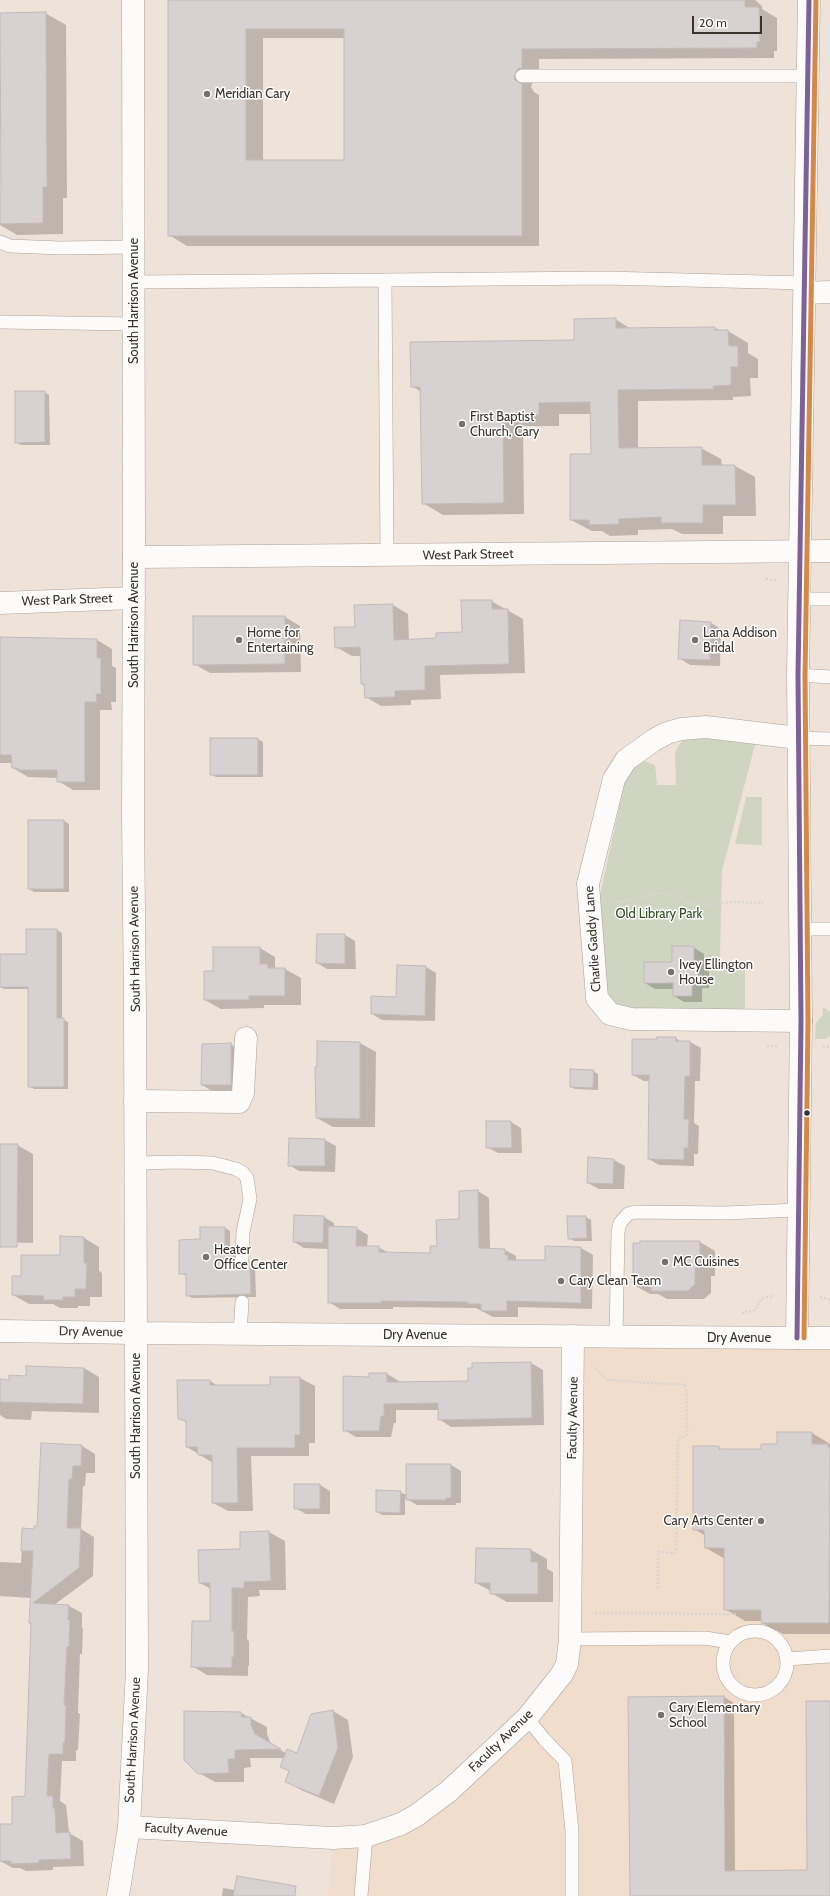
<!DOCTYPE html>
<html>
<head>
<meta charset="utf-8">
<style>
  body { margin:0 }
  #map { position:relative; width:830px; height:1896px; overflow:hidden; background:#efe3d9; font-family:Cabin,sans-serif }
  canvas { display:block }
  .scale { position:absolute; left:692px; top:16px; width:70px; height:18px; box-sizing:border-box; border:2px solid #3a322c; border-top:0; padding-left:5px; font-size:12px; line-height:14px; white-space:nowrap; color:#3a322c; -webkit-text-stroke:3px #fff; paint-order:stroke }
</style>
</head>
<body>
<div id="map">
<canvas width="830" height="1896"></canvas>
<div class="scale">20 m</div>
</div>
<script>
const g = document.querySelector('canvas').getContext('2d');
g.lineJoin = 'round';
function fillPath(path, color) { g.fillStyle = color; g.fill(path, 'evenodd'); }
const poly = rows => new Path2D(rows.map(r => 'M' + r).join(''));
function strokePath(path, color, width, dash) { g.strokeStyle = color; g.lineWidth = width; g.lineCap = dash ? 'butt' : 'round'; g.setLineDash(dash || []); g.stroke(path); }
function drawText(font, color, halo, rows, align = 'center') {
  g.font = font + ' Cabin,sans-serif'; g.lineWidth = 3; g.setLineDash([]); g.textBaseline = 'middle'; g.strokeStyle = halo; g.fillStyle = color; for (const [text, x, y, turn = 0] of rows) {
    g.save(); g.translate(x, y); g.rotate((+turn || 0) * Math.PI / 180); g.textAlign = isNaN(turn) ? turn : align; if (halo) g.strokeText(text, 0, 0); g.fillText(text, 0, 0); g.restore();
  }
}
fillPath(poly([
  [573,1336,830,1338,830,1896,328,1896,333,1838,401,1824,562,1674]
]), '#f1ddcc');
fillPath(poly([
  [693,735,756,741,722,871,720,957,723,969,745,970,745,1014,621,1012,604,993,597,909,626,775,629,769,644,761,655,765,657,785,676,785,675,753,678,746,682,741],
  [746,797,762,797,762,845,735,844],
  [823,1007,830,1012,830,1036,826,1039,815,1039,816,1023,823,1015]
]), '#d0d5c2');
fillPath(poly([
  [169,0,755,0,762,6,762,9,777,18,777,51,774,51,774,58,539,59,539,78,533,82,531,87,534,92,539,95,539,246,187,246,169,235],
  [263,38,345,38,345,161,263,161],
  [45,13,66,25,67,198,63,198,63,234,17,235,0,225,0,194,2,194],
  [615,319,631,329,715,328,721,331,728,331,748,343,748,353,758,359,758,378,750,378,751,396,733,397,733,400,638,401,638,448,701,448,721,459,722,466,735,466,755,477,756,516,723,516,723,534,682,534,672,529,638,530,638,535,610,536,602,531,592,531,571,520,592,455,591,414,559,414,559,426,523,426,524,514,443,515,423,503,421,392,412,386,575,341],
  [44,392,49,395,50,445,21,445,16,442],
  [491,601,523,619,525,673,440,675,441,699,411,700,411,705,381,706,366,697,365,686,362,684,362,656,352,656,336,647,356,628,393,605,408,614,409,640,437,639,463,633],
  [285,617,300,626,301,672,210,673,194,664],
  [711,623,721,629,720,666,690,665,679,658],
  [0,638,97,640,112,649,112,666,116,668,116,702,111,702,112,710,100,710,100,790,73,790,58,781,58,778,28,777,13,768,13,763,0,763],
  [211,739,258,739,263,742,263,777,216,777,211,774],
  [29,821,64,821,69,824,69,892,34,892,29,889],
  [27,930,57,930,62,933,62,1019,68,1022,68,1089,34,1089,29,1086,29,989,4,989,0,987,0,955,27,955],
  [345,935,355,941,356,969,327,969,317,963],
  [693,947,704,954,704,966,709,969,709,988,702,988,702,1002,684,1002,674,996,674,989,655,989,645,983],
  [260,948,275,957,275,969,285,969,301,978,301,1005,264,1005,264,1008,221,1009,205,1000,214,972],
  [398,966,426,967,436,973,435,1021,382,1020,372,1014,397,998],
  [676,1038,681,1042,690,1042,701,1048,700,1081,695,1081,694,1123,699,1126,698,1154,694,1154,694,1166,659,1165,649,1159,650,1081,644,1081,633,1075],
  [318,1042,360,1043,376,1052,375,1127,333,1127,317,1118,318,1094,315,1093],
  [230,1044,241,1050,241,1090,212,1091,202,1085],
  [593,1071,598,1074,598,1090,575,1089,571,1087],
  [511,1122,521,1128,522,1153,498,1153,487,1147],
  [290,1139,325,1140,336,1146,335,1172,299,1171,289,1165],
  [0,1145,17,1145,33,1154,33,1243,0,1242],
  [589,1158,614,1160,625,1166,624,1189,599,1189,588,1183],
  [478,1191,489,1198,490,1250,505,1250,516,1256,516,1261,546,1261,546,1247,581,1248,593,1255,592,1309,518,1307,518,1317,493,1317,476,1308,393,1307,393,1309,340,1309,329,1302,329,1249,304,1248,294,1242,324,1217,334,1223,334,1227,356,1228,368,1235,367,1247,378,1247,389,1253,431,1254,460,1220],
  [568,1217,586,1217,591,1220,592,1241,574,1241,569,1238],
  [225,1228,230,1231,230,1252,237,1255,237,1265,241,1268,246,1268,250,1264,255,1266,256,1297,192,1298,187,1295,187,1276,180,1273,201,1240],
  [84,1238,99,1247,99,1271,102,1273,102,1297,90,1297,90,1306,78,1306,78,1308,60,1308,53,1304,29,1304,13,1295,22,1277,61,1256],
  [700,1242,715,1251,715,1276,711,1276,711,1293,704,1299,667,1299,658,1294,650,1294,634,1285,641,1244],
  [531,1363,543,1370,544,1425,451,1427,439,1419,439,1410,396,1410,396,1423,394,1423,391,1437,356,1437,344,1430,370,1378,387,1374,399,1381,399,1383,469,1382],
  [84,1368,99,1377,99,1413,32,1411,31,1420,6,1419,0,1415,0,1380,10,1381],
  [271,1378,300,1378,315,1386,315,1443,309,1443,309,1456,251,1456,253,1511,228,1511,213,1503,213,1463,187,1447,187,1423,179,1418,210,1381,218,1386,271,1386],
  [778,1433,812,1433,830,1444,830,1634,783,1634,762,1623,762,1621,745,1621,725,1609,725,1559,706,1548,706,1536,694,1529,718,1447,723,1450,762,1450,778,1445],
  [82,1446,95,1454,95,1473,86,1473,85,1486,83,1486,81,1529,94,1537,93,1576,54,1605,69,1606,82,1613,82,1628,83,1629,82,1654,80,1654,78,1713,80,1714,78,1750,76,1750,76,1761,62,1761,60,1801,66,1805,69,1833,83,1841,84,1866,53,1867,53,1870,26,1871,20,1868,13,1868,0,1861,0,1825,13,1825,26,1797,32,1624,30,1623,31,1598,0,1596,0,1562,21,1563,23,1529,35,1530,38,1527],
  [451,1465,461,1471,461,1503,456,1503,456,1505,417,1505,405,1498,405,1515,382,1515,377,1512,400,1492,407,1495],
  [320,1485,330,1491,330,1514,306,1514,295,1508],
  [269,1532,285,1541,286,1590,259,1590,260,1596,248,1597,247,1639,249,1641,249,1666,248,1666,248,1676,207,1675,192,1666,211,1622,211,1589,200,1583,241,1550],
  [477,1549,531,1550,547,1559,547,1569,553,1572,553,1602,507,1602,491,1593,491,1591,476,1583],
  [724,1697,734,1703,735,1872,808,1871,830,1702,830,1896,631,1896],
  [333,1711,348,1720,353,1757,334,1804,301,1790,286,1781,290,1772,285,1758,250,1758,251,1767,244,1768,244,1782,215,1782,199,1773,241,1713,267,1727,267,1734,271,1744,287,1754,297,1754],
  [223,1888,235,1890,277,1896,222,1896]
]), '#0003');
const building = poly([
  [168,0,745,0,745,7,759,7,760,42,757,42,757,48,522,49,522,68,518,69,514,76,515,80,522,84,522,236,168,236,168,0],
  [246,29,344,29,344,160,246,160,246,29],
  [46,12,47,187,43,187,43,223,0,224,0,193,1,193,0,13,46,12],
  [616,318,616,328,715,327,715,330,728,330,729,346,738,346,738,367,731,367,731,385,713,386,714,389,618,390,619,448,702,447,702,465,735,465,736,505,703,505,703,523,661,523,661,517,619,519,619,524,589,525,589,520,570,520,570,454,591,454,590,402,539,403,539,415,503,415,504,503,422,504,420,387,411,387,410,342,574,340,574,319,616,318],
  [15,391,45,391,45,442,15,443,15,391],
  [461,600,492,600,492,609,508,609,509,664,425,666,425,690,395,691,395,697,365,698,364,684,361,684,360,647,335,648,334,627,355,627,354,605,393,604,394,640,436,638,436,633,462,632,461,600],
  [193,616,285,616,285,664,193,665,193,616],
  [680,620,711,622,710,660,678,659,680,620],
  [0,637,97,639,97,658,101,658,101,694,96,694,97,702,85,702,85,782,57,782,57,770,18,770,18,768,12,768,11,755,0,755,0,637],
  [210,738,258,738,258,775,210,775,210,738],
  [28,820,64,820,64,889,28,889,28,820],
  [26,929,57,929,57,1018,64,1018,64,1087,28,1087,28,987,0,987,0,954,26,954,26,929],
  [317,934,345,934,345,964,316,963,317,934],
  [672,946,694,946,694,962,698,962,698,982,692,982,692,996,673,996,673,983,644,983,644,962,672,962,672,946],
  [213,947,260,947,260,964,268,964,268,968,285,968,285,996,249,996,249,1000,204,1000,204,971,213,971,213,947],
  [397,965,426,966,425,1016,371,1014,371,996,396,997,397,965],
  [657,1037,676,1037,676,1041,690,1041,690,1076,685,1076,684,1119,689,1119,688,1148,684,1148,684,1160,648,1159,649,1075,632,1075,632,1039,657,1039,657,1037],
  [317,1041,360,1042,360,1119,316,1118,315,1067,317,1067,317,1041],
  [231,1043,231,1085,201,1085,202,1044,231,1043],
  [570,1069,594,1070,593,1088,570,1087,570,1069],
  [486,1121,511,1121,512,1148,486,1148,486,1121],
  [289,1138,325,1139,325,1166,288,1166,289,1138],
  [0,1144,18,1144,17,1247,0,1247,0,1144],
  [588,1157,614,1159,613,1184,587,1183,588,1157],
  [478,1190,479,1248,505,1249,505,1255,508,1255,508,1260,545,1260,545,1246,581,1247,581,1303,507,1301,507,1311,481,1311,481,1304,468,1304,468,1302,381,1301,381,1303,328,1303,328,1226,357,1227,356,1246,379,1246,379,1252,430,1253,430,1246,437,1246,436,1220,459,1219,459,1191,478,1190],
  [294,1215,324,1216,323,1243,293,1242,294,1215],
  [567,1216,586,1216,587,1238,568,1239,567,1216],
  [200,1227,225,1227,225,1251,232,1251,232,1263,242,1268,250,1262,251,1294,186,1296,186,1274,179,1274,179,1240,200,1239,200,1227],
  [60,1236,84,1237,84,1263,87,1263,86,1289,75,1289,75,1297,63,1297,63,1300,43,1300,44,1296,12,1295,12,1276,21,1276,21,1255,60,1255,60,1236],
  [640,1241,700,1241,700,1268,695,1268,695,1284,688,1291,651,1291,651,1285,633,1285,633,1243,640,1243,640,1241],
  [531,1362,532,1418,438,1420,438,1403,384,1404,384,1416,381,1416,379,1431,343,1431,343,1376,369,1377,369,1373,387,1373,387,1382,468,1381,468,1368,472,1368,472,1363,531,1362],
  [26,1366,84,1368,83,1404,0,1402,0,1379,9,1380,9,1375,26,1376,26,1366],
  [270,1377,300,1377,300,1435,295,1435,295,1448,237,1448,238,1503,212,1503,212,1455,198,1455,197,1447,186,1447,186,1421,178,1419,177,1380,210,1380,210,1385,270,1385,270,1377],
  [777,1432,812,1432,812,1444,828,1444,828,1447,830,1447,829,1623,761,1623,761,1610,724,1610,724,1548,705,1548,704,1530,693,1530,693,1446,719,1446,719,1449,761,1449,761,1444,777,1444,777,1432],
  [41,1443,82,1445,81,1466,73,1466,72,1479,69,1479,67,1528,81,1528,79,1568,33,1603,69,1605,68,1620,70,1620,69,1647,67,1647,64,1705,66,1705,65,1743,63,1743,63,1754,49,1754,47,1796,53,1796,53,1808,55,1808,56,1833,70,1832,71,1859,39,1860,39,1863,11,1864,11,1861,0,1861,0,1824,12,1824,12,1797,25,1796,31,1623,29,1623,33,1551,21,1551,22,1528,34,1529,34,1526,37,1526,41,1443],
  [406,1464,451,1464,451,1498,446,1498,446,1500,406,1500,406,1464],
  [294,1484,320,1484,320,1509,294,1509,294,1484],
  [376,1490,401,1491,400,1513,376,1512,376,1490],
  [269,1531,271,1581,244,1582,244,1588,232,1588,232,1631,234,1631,234,1657,232,1657,232,1668,191,1667,192,1621,210,1621,210,1583,199,1583,198,1550,240,1549,240,1532,269,1531],
  [476,1548,531,1549,531,1562,538,1562,538,1594,490,1594,490,1583,475,1583,476,1548],
  [724,1696,725,1871,807,1870,806,1701,830,1701,830,1896,630,1896,628,1697,724,1696],
  [333,1710,338,1748,319,1796,285,1782,289,1771,280,1767,287,1749,297,1753,311,1714,333,1710],
  [184,1711,241,1712,242,1717,251,1717,251,1725,255,1734,281,1749,235,1750,235,1759,228,1759,229,1773,198,1774,184,1760,184,1711],
  [237,1876,296,1886,295,1896,233,1896,237,1876]
]);
fillPath(building, '#d8d1d1');
strokePath(building, '#c2baba', 1);
const service = poly([
  [522,76,808,76],
  [0,242,10,246,61,248,134,247],
  [134,282,385,280],
  [0,322,134,324],
  [387,555,385,280,605,278,805,283],
  [800,599,830,599],
  [798,675,830,677],
  [798,738,830,739],
  [800,929,830,929],
  [136,1163,180,1162,213,1163,236,1169,243,1173,247,1178,250,1199,243,1232,242,1260],
  [240,1334,242,1302],
  [616,1337,618,1232,620,1223,628,1214,635,1212,724,1213,799,1210],
  '723 1663a32 32 0 1 1 64 0a32 32 0 1 1-64 0Z',
  [570,1639,705,1638,730,1642],
  [787,1659,830,1656],
  [527,1718,544,1739,565,1761,572,1831,572,1896],
  [361,1896,366,1836]
]);
const minor = poly([
  [805,293,830,292],
  [134,557,830,551],
  [0,603,134,598],
  [798,738,706,727,681,729,667,733,654,740,626,760,614,779,588,884,597,998,610,1014,631,1019,801,1021],
  [135,1101,239,1102,243,1093,246,1038],
  [0,1331,136,1333],
  [129,1827,333,1838,366,1836,401,1824,417,1815,449,1791,527,1718,562,1674,567,1664,570,1639,573,1336]
]);
const tertiary = poly([
  [136,1333,797,1338],
  [118,1896,129,1827,137,1669,135,1010,133,816,134,537,133,0]
]);
const secondary = poly([
  [809,0,798,675,801,1021,797,1338,830,1338]
]);
strokePath(service, '#aaa199', 14);
strokePath(minor, '#aaa199', 23);
strokePath(tertiary, '#aaa199', 23);
strokePath(secondary, '#aaa199', 23);
strokePath(poly([
  [766,579,778,581],
  [613,902,632,900,656,893,674,895,690,903,710,905,732,902,763,903],
  [767,1046,779,1046],
  [823,1047,830,1047],
  [820,1297,830,1300],
  [743,1314,743,1312,755,1310,761,1299,772,1296],
  [596,1368,607,1380,686,1385,687,1435,678,1439,676,1550,674,1553,658,1552,658,1588],
  [595,1613,736,1614]
]), '#d9d5d3', 2.5, [2, 2]);
strokePath(service, '#fdfbf9', 13);
strokePath(minor, '#fdfbf9', 22);
strokePath(tertiary, '#fdfbf9', 22);
strokePath(secondary, '#fdfbf9', 22);
strokePath(poly([
  [797,1338,801,1021,798,675,809,0]
]), '#7c6297', 5);
strokePath(poly([
  [804,1338,808,1021,805,675,816,0]
]), '#d58847', 5);
for (const [x, y, r, color] of [
  [207,94,4,"#797069"],
  [462,424,4,"#797069"],
  [239,640,4,"#797069"],
  [695,640,4,"#797069"],
  [671,972,4,"#797069"],
  [807,1113,3.5,"#3a322c"],
  [206,1257,4,"#797069"],
  [665,1262,4,"#797069"],
  [561,1281,4,"#797069"],
  [761,1521,4,"#797069"],
  [661,1715,4,"#797069"]
]) { const dot = new Path2D(); dot.arc(x, y, r, 0, 2 * Math.PI); g.fillStyle = color; g.fill(dot); strokePath(dot, '#fff', 1.5); }
drawText('13px', '#3a322c', '#fff', [
  ["Meridian Cary",215,94],
  ["First Baptist",470,417],
  ["Church, Cary",470,432],
  ["Home for",247,633],
  ["Entertaining",247,648],
  ["Lana Addison",703,633],
  ["Bridal",703,648],
  ["Ivey Ellington",679,965],
  ["House",679,980],
  ["Heater",214,1250],
  ["Office Center",214,1265],
  ["MC Cuisines",673,1262],
  ["Cary Clean Team",569,1281],
  ["Cary Arts Center",753,1521,"right"],
  ["Cary Elementary",669,1708],
  ["School",669,1723]
], 'left');
drawText('13px', '#3a322c', '#fff', [
  ["South Harrison Avenue",134,301,-90],
  ["West Park Street",468,555,-1],
  ["West Park Street",67,600,-2],
  ["South Harrison Avenue",134,625,-90],
  ["Charlie Gaddy Lane",593,939,-94],
  ["South Harrison Avenue",135,949,-91],
  ["Dry Avenue",91,1332,1],
  ["Dry Avenue",415,1335],
  ["Dry Avenue",739,1338],
  ["South Harrison Avenue",136,1416,-90],
  ["Faculty Avenue",573,1418,-89],
  ["South Harrison Avenue",133,1740,-87],
  ["Faculty Avenue",501,1741,-44],
  ["Faculty Avenue",186,1830,3]
]);
drawText('13px', '#304b22', '#fff', [
  ["Old Library Park",659,914]
]);
</script>
</body>
</html>
